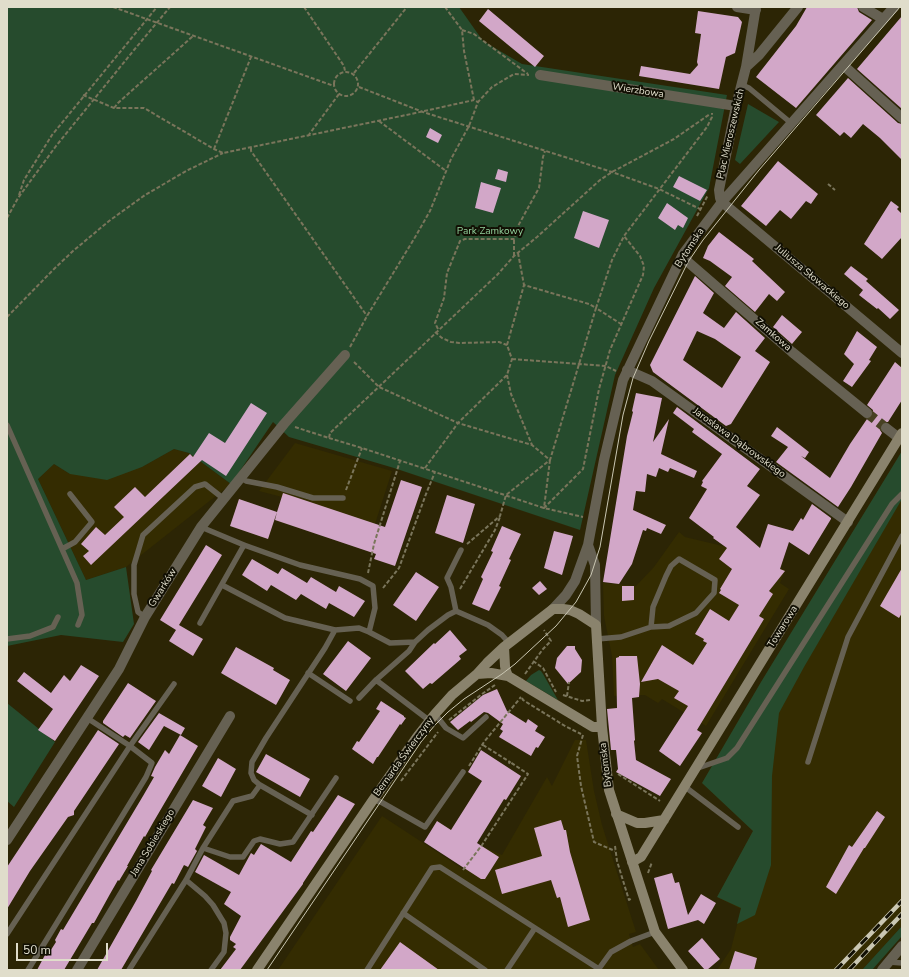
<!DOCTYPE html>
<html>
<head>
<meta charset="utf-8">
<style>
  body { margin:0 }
  #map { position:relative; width:909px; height:977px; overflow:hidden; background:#2c2505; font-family:"Nunito Sans",sans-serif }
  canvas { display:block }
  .frame { position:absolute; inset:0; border:8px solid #e0ddcb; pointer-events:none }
  .scale { position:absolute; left:16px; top:943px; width:92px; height:18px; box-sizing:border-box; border:2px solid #e0ddcb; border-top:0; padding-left:5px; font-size:12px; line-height:14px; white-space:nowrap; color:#e0ddcb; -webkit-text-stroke:3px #110f03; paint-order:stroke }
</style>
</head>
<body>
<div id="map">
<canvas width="909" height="977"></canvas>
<div class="frame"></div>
<div class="scale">50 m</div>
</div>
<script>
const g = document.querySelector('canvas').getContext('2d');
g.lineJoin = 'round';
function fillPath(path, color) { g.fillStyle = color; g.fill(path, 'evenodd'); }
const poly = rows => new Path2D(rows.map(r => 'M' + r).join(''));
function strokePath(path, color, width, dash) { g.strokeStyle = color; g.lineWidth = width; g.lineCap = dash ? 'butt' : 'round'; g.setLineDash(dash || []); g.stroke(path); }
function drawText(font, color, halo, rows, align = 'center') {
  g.font = font + ' "Nunito Sans",sans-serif'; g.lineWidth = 4; g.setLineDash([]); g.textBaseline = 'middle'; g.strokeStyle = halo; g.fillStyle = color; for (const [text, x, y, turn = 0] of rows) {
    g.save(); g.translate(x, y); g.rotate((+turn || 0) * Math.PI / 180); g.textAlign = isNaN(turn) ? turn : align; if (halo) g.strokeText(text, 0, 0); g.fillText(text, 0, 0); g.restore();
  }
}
fillPath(poly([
  [295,443,392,471,367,549,360,548,275,520,282,497,259,491],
  [174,449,189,453,231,484,126,567,86,580,38,479,54,464,70,474,142,467],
  [902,451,902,926,862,970,717,970,731,949,741,909,717,897,753,831,702,783,761,682],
  [679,532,685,537,727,547,756,560,785,570,780,583,789,589,706,726,662,699,658,703,645,695,614,696,612,656,604,616,603,583,636,586,654,567],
  [575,740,586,740,594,791,602,825,636,932,629,934,633,947,640,944,659,970,278,970,382,816,463,869,479,845,502,855,547,777,552,786]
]), '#342c01');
fillPath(poly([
  [7,7,459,7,483,41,522,64,727,95,709,188,654,288,615,375,580,530,394,468,289,437,273,422,231,484,189,453,174,449,142,467,107,480,70,474,54,464,38,479,86,580,126,567,134,624,123,642,61,635,7,646],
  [748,104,779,122,740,164,735,160],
  [902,451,902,499,804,667,779,713,772,776,771,865,755,915,737,924,741,908,717,897,753,831,702,783,761,682],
  [539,670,541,671,543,674,558,700,526,681,531,675],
  [7,703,55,742,14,807,7,801],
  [902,926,902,936,872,970,862,970]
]), '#264b2d');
fillPath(poly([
  [807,7,857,7,859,12,872,20,796,108,756,77,796,26],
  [488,9,544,56,535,67,479,21],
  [698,11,738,17,742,22,735,53,726,57,719,89,639,76,641,66,690,74,698,65,697,62,701,34,695,33],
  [902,16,902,109,857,69],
  [848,78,898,123,902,124,902,160,880,138,863,124,851,138,844,132,840,136,816,115],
  [430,128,442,135,438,143,426,137],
  [778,161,818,194,811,204,806,201,791,219,780,210,766,226,741,206],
  [498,169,508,172,506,182,495,179],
  [679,176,707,190,700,201,673,187],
  [481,182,501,188,493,213,475,208],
  [891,201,899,207,897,209,902,214,902,237,882,259,864,244],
  [667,203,688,218,683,228,678,225,675,230,658,218],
  [583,211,609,220,599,248,574,238],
  [719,232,754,259,752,261,785,292,777,301,769,294,755,312,725,286,732,277,710,261,703,258,708,246],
  [851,266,868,279,866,281,899,310,890,319,878,308,877,309,859,295,863,290,844,274],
  [695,276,714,293,703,313,724,328,736,312,765,338,755,351,770,362,731,424,726,426,653,372,650,365],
  [697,331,715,339,741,357,722,388,683,360],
  [782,315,802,332,792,344,773,327],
  [857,331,877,347,869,360,871,361,852,387,843,381,854,364,844,354],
  [895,362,902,368,902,400,888,422,884,422,881,424,880,430,882,433,851,487,838,507,776,462,788,447,771,436,777,427,809,452,805,458,801,456,830,478,850,444,867,419,872,417,873,410,867,405],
  [636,393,662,398,653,442,669,419,661,454,697,471,694,478,670,468,668,472,659,468,656,477,647,474,645,492,636,491,633,510,666,525,661,534,647,528,646,531,643,530,632,564,619,584,603,582,627,436,633,412,632,411],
  [251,403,267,413,226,476,202,460,91,565,83,556,89,551,81,544,96,527,105,535,124,517,114,507,135,487,145,497,190,454,193,457,209,433,225,443],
  [677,407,760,469,747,486,760,495,736,527,760,548,768,524,793,531,801,518,803,520,812,504,831,518,831,519,809,555,789,542,780,569,785,571,769,591,773,594,759,616,764,619,697,730,702,733,680,766,659,751,688,706,674,698,679,691,658,679,641,682,662,645,693,665,707,643,703,641,704,639,695,634,710,609,729,621,739,605,719,593,721,590,720,589,732,569,719,559,727,548,713,538,714,537,689,518,707,489,701,486,703,482,702,481,722,454,692,432,694,429,673,413],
  [401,480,422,487,395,566,374,559,376,554,275,520,277,512,268,539,230,526,239,499,277,512,283,493,385,527],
  [447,495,475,504,463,543,435,533],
  [502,526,521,534,509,559,511,560,499,586,501,587,489,611,472,604,483,579,481,577,493,552,491,551],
  [554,531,573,536,562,575,544,568],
  [206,545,222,555,179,625,203,639,193,656,169,641,176,630,160,620],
  [252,559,278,574,282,568,307,583,311,577,336,592,339,586,365,601,354,617,329,603,326,609,301,594,296,600,271,585,267,591,242,575],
  [902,568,902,613,899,618,880,606],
  [416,572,439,587,416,621,393,605],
  [540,581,547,589,539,595,532,588],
  [622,586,634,586,634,600,622,601],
  [450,630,467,650,459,656,461,659,432,684,430,683,423,689,405,671,434,643,435,644],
  [348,641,371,658,346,691,323,674],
  [567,646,575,646,575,649,582,660,581,672,568,684,555,668,557,658],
  [236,647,274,668,273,670,290,680,276,705,221,673],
  [619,656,637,656,640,684,639,697,632,698,635,740,634,741,636,760,671,779,660,796,616,772,618,769,616,750,611,750,607,709,617,708,616,658,619,657],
  [81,665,99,676,55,741,38,730,53,709,17,681,24,672,51,693,64,675,70,681],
  [128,683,156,701,130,738,125,735,123,737,103,723,103,721],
  [497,689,507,711,526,723,528,719,538,726,535,731,545,737,538,748,536,747,531,756,499,737,503,731,500,729,503,724,488,713,484,712,471,722,470,721,458,730,450,722,483,695],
  [381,701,404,716,404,717,406,718,401,725,400,724,378,757,377,757,373,764,352,749,357,741,359,742,380,711,376,709],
  [159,713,185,728,181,735,164,726,149,750,138,742],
  [98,730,119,744,74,811,74,815,68,817,30,871,7,909,7,867],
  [180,735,198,746,154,821,145,837,144,836,127,866,128,866,119,881,118,880,110,894,94,923,92,923,64,970,37,970,45,955,47,956,56,942,55,940,61,929,63,930,143,796,154,777,151,776,155,767,165,750,169,754],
  [481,750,521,776,506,800,504,799,477,843,499,857,485,879,481,879,424,842,437,821,451,830,482,781,468,772],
  [266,754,310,779,300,797,256,772],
  [218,758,236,769,221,797,202,786],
  [338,795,355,804,303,883,303,884,240,970,220,970,236,949,233,947,236,944,230,940,230,937,241,916,224,904,231,892,195,872,204,855,239,875,251,853,254,855,261,844,291,862,311,831,313,832],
  [193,800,213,808,203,825,206,827,195,849,197,851,188,867,184,865,174,884,172,883,121,970,97,970,136,901,152,871,151,870],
  [877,811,885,817,865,848,864,848,836,894,826,887,849,845,852,847],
  [561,820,564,830,566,830,570,852,590,920,568,927,560,897,557,898,551,880,502,894,495,870,542,856,534,828],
  [672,873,675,883,679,882,688,915,701,894,716,903,704,924,698,920,668,929,654,878],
  [702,938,720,959,707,970,705,970,688,951],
  [400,942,439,970,380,970],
  [735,951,757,958,754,970,729,970]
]), '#d2a7c8');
strokePath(poly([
  [867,413,886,428]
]), '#474123', 10, [10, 5]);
strokePath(poly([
  [113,7,334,86],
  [304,7,344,66,345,71],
  [445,7,462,30,464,51,474,100,478,102],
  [462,30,474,34,528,74],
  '334 84a12 12 0 1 1 24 0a12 12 0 1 1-24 0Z',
  [354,73,407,7],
  [359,87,423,112,612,172,659,189,700,209],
  [83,95,114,108,144,108,214,149,223,153,411,114,474,100],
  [114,108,118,103,193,36],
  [379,121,446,171],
  [308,136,339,94],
  [251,148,251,151,367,316],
  [214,149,251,57],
  [828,184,835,190],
  [19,195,24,180,52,135,157,7],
  [697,216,708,195],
  [7,218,18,198,56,146,134,50,170,7],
  [518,253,524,285],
  [514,256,514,239],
  [7,317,54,269,73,251,109,221,145,195,188,170,223,153],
  [438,329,435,323,444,298,447,273,460,241,465,239,514,239,518,226,539,188,543,157,545,151],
  [435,332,442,338,451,342,459,343,499,342,507,345],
  [350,347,367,316,414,239,430,211,451,159,469,126,478,102,492,87,514,74,529,75],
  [512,359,606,366,616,371],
  [354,362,379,387,458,423,532,445,550,460,596,308,621,324],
  [507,375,511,394,532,445],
  [295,427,329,438,330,433,497,275,514,256,537,237,600,180,612,172,674,139,710,114],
  [329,438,362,448,544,508,583,517],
  [550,460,544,508,583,469,599,389,610,350,643,275,644,266,640,256,624,236],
  [425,468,458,423,507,375,512,359,507,345,524,285,589,304,596,308,612,260,624,236,707,127,712,117,712,113],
  [346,490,362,448],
  [467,544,500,516,506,495,550,460],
  [368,573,374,544,400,461],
  [383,588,399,568,426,494,435,472],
  [460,589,495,530,500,517],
  [533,661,543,668,556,692],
  [525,674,543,649,551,641,544,630],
  [563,695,582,701,590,700],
  [567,696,569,682],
  [522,698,523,700,565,726,581,734],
  [449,720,482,694,495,685],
  [583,735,577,756,581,786,594,842,615,851],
  [483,745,510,762,508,764],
  [469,766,484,742,521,697],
  [618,774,660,801],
  [401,781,438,732],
  [615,846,617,861,629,900,632,898],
  [463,870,482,845,528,774,510,762],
  [648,873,652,862]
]), '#7a755b', 2, [4, 2]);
strokePath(poly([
  [742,85,749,88,791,123],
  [7,425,77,583,82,615,78,625],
  [241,478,246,481,277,487,313,498,343,498],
  [201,527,244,545,300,565,360,579,373,586,375,608,369,632,390,643,415,642,428,630,448,615,456,611,488,625,502,635,510,644],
  [62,549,75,542,92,522,70,494],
  [222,585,285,618,335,630,359,628,369,632],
  [456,611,451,587,447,578,461,550],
  [145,617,138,612,134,594,134,565,143,535,195,487,205,484,224,499],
  [200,623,244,545],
  [7,639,30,636,53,627,58,617],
  [597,639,621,637,651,627,669,626,696,613,714,593,715,580,679,559,671,566,666,576,653,607,651,627],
  [308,673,350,701],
  [376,680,430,721],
  [359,698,376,680,409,651,415,642],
  [435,714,446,728,463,738,486,717],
  [808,762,848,637,902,536],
  [695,769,727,758,737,748,892,504,902,494],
  [260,785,254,780,251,773,252,762,266,738,325,648,335,630],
  [684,786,738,827],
  [373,800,381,802,425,827,463,772],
  [203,848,230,857,243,857,254,841,260,839,280,844,293,842,336,778],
  [186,880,205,896,213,905,224,923,226,933,224,952,211,970],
  [403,913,485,970],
  [7,934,130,746,87,718],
  [889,962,902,963],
  [28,970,146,777,152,763,130,746,174,684],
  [129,970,186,880,203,848,233,801,252,796,260,785,312,815],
  [367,970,432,868,440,867,599,969],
  [507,970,535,928],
  [598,970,611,952,631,941,655,932]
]), '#666153', 5.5);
strokePath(poly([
  [737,7,756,10],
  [756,7,746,67,736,106,719,190,720,198,722,202,902,353],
  [863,7,883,19],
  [843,65,902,118],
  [746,67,759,55,798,7],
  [540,75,736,106],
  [683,254,688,262,792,352,867,413],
  [627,370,652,381,848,522],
  [886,428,899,438],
  [588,545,595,565,596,625],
  [553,609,566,595,575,581,588,545,604,460,623,380,683,254,722,202,894,7],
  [7,840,119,669,145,617,201,527,284,424,345,355],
  [77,970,230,716],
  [882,970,902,946]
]), '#666153', 10);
strokePath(poly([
  [504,647,505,666,506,671,508,676],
  [477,674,491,673,508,676,593,727,602,727],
  [616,814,637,823,645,823,664,820],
  [632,862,641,857,902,433],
  [257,970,373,800,417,737,435,714,452,695,477,674,487,663,504,647,553,609,563,609,570,610,579,614,596,625,602,727,609,790,655,932,683,970]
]), '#8a836d', 10);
strokePath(poly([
  [267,970,421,742,435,725,448,712,464,699,502,674,515,664,556,626,576,602,591,575,600,547,623,415,633,378,649,341,688,262,703,240,759,170,900,7]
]), '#cac7b3', 1);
const rail = poly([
  [836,970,902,901],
  [849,970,902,914]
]);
strokePath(rail, '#cac7b3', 4.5);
strokePath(rail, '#110f03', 3, [9]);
drawText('10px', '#e0ddcb', '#110f03', [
  ["Wierzbowa",638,91,9],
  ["Plac Mieroszewskich",731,134,-77],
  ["Bytomska",690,248,-57],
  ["Juliusza Słowackiego",812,277,40],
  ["Zamkowa",773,335,41],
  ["Jarosława Dąbrowskiego",739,443,36],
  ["Gwarków",163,588,-58],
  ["Towarowa",783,627,-58],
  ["Bernarda Świerczyny",404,757,-54],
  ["Bytomska",606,765,-97],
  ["Jana Sobieskiego",153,843,-59]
]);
drawText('10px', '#92d09c', '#110f03', [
  ["Park Zamkowy",490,232]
]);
</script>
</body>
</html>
